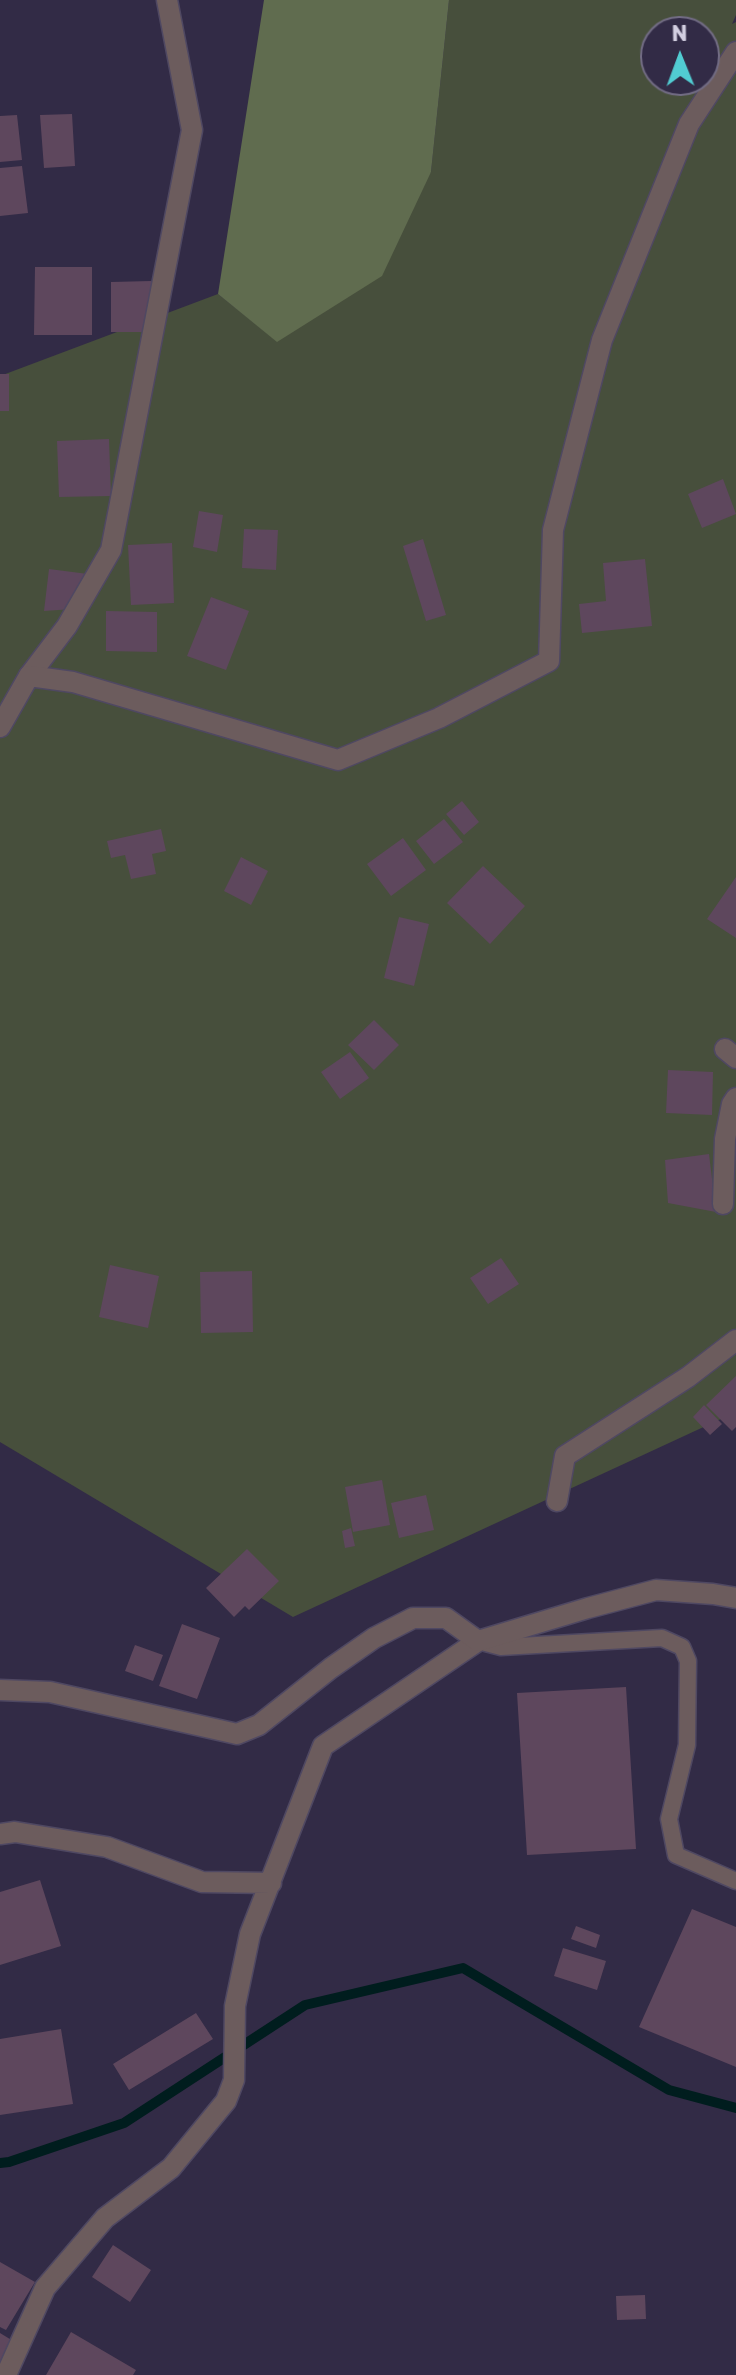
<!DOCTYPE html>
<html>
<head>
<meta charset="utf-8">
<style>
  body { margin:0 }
  #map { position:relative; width:736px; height:2375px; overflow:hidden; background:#322b46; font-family:Rubik,sans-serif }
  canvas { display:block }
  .north { position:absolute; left:640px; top:16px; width:80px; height:80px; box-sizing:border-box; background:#322b46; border:2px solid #726c84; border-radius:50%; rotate:359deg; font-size:22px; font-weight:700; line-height:32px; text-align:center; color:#d2cee0 }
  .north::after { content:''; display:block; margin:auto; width:28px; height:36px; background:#51ccd2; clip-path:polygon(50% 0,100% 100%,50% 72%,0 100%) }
</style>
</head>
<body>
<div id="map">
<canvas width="736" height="2375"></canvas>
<div class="north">N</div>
</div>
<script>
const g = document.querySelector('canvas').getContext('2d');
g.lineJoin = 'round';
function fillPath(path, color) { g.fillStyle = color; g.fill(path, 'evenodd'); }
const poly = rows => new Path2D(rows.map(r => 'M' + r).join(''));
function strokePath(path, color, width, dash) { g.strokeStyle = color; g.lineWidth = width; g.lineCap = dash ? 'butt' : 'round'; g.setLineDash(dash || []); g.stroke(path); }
fillPath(poly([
  [449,0,736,0,736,15,732,24,736,22,736,1412,293,1617,0,1442,0,376,218,294,277,341,431,172],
  [656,32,704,32,704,80,656,80]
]), '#474f3c');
fillPath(poly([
  [264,0,449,0,431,172,382,276,277,342,218,294]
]), '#606c4f');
strokePath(poly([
  [0,2163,9,2162,124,2123,305,2005,463,1968,669,2090,736,2108]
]), '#001d1e', 10);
fillPath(poly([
  [72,114,75,166,44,168,40,115],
  [17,115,22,160,0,162,0,116],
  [22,166,28,213,0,216,0,168],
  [35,267,92,267,92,335,34,335],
  [151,281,152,332,111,332,111,282],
  [0,374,9,374,9,411,0,411],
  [109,439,111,496,59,497,57,441],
  [723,479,736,514,702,528,688,494],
  [199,511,223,515,217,552,193,547],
  [244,529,278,530,276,570,242,568],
  [423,539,446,615,426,621,403,546],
  [172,543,174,603,131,605,128,545],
  [645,559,652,626,582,633,579,604,606,601,603,563],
  [49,569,88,574,73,609,44,611],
  [211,597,249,611,226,670,187,656],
  [106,611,157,612,157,652,106,651],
  [462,801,479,822,464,835,446,814],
  [444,819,463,842,434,864,416,841],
  [161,829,166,851,152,854,156,874,131,879,125,855,111,858,107,841],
  [403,838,426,870,391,896,367,864],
  [241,857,268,871,251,905,224,891],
  [483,866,525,906,490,944,447,903],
  [736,877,736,938,707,919],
  [399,917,429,924,414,986,384,978],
  [374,1020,399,1045,374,1070,348,1045],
  [350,1052,369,1078,340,1099,321,1072],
  [668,1070,713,1072,712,1115,666,1113],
  [709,1154,716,1212,668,1203,665,1160],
  [501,1258,519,1284,488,1304,470,1278],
  [110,1265,159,1276,148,1328,99,1317],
  [252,1271,253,1332,201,1333,200,1272],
  [736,1376,736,1427,732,1431,706,1405],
  [704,1405,722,1424,710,1435,693,1417],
  [382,1480,390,1525,353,1532,345,1487],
  [426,1495,434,1530,399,1538,391,1503],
  [351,1528,355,1546,345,1548,342,1531],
  [247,1549,279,1581,249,1610,245,1606,234,1617,206,1588],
  [182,1624,220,1638,197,1699,159,1686],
  [135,1645,163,1655,153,1681,125,1671],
  [626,1687,636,1849,527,1855,517,1693],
  [40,1880,61,1946,0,1965,0,1892],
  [692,1909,736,1927,736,2067,639,2027],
  [576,1926,600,1935,596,1948,571,1939],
  [563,1948,606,1961,597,1990,554,1976],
  [196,2013,213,2039,129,2090,113,2064],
  [61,2029,73,2104,0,2115,0,2039],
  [113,2245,151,2270,130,2302,92,2277],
  [0,2262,35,2282,6,2330,0,2327],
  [645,2295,646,2319,617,2320,616,2296],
  [71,2332,136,2370,133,2375,46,2375],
  [0,2333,18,2344,0,2372]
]), '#5e475d');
const service = poly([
  [478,1641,501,1647,662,1638,682,1647,688,1661,687,1745,669,1819,676,1855,736,1881]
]);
const minor = poly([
  [29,676,67,626,111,550,192,130,167,0],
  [725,1049,736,1058],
  [723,1204,725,1139,732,1104,736,1098],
  [557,1501,565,1456,688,1377,736,1340],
  [0,1834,15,1832,107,1847,202,1882,271,1883],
  [6,2375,45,2288,105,2218,171,2168,226,2101,234,2080,235,2006,250,1934,323,1746,478,1641]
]);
const tertiary = poly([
  [0,727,29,676,73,682,338,760,439,718,549,661,553,530,602,340,689,124,736,52],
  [0,1690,50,1692,237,1734,259,1725,331,1668,374,1638,413,1618,446,1618,478,1641,588,1608,656,1590,713,1594,736,1598]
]);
strokePath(service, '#4f4862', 19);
strokePath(minor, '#4f4862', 23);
strokePath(tertiary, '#4f4862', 23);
strokePath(service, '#6c5c5d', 16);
strokePath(minor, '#6c5c5d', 20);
strokePath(tertiary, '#6c5c5d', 20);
</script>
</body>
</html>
